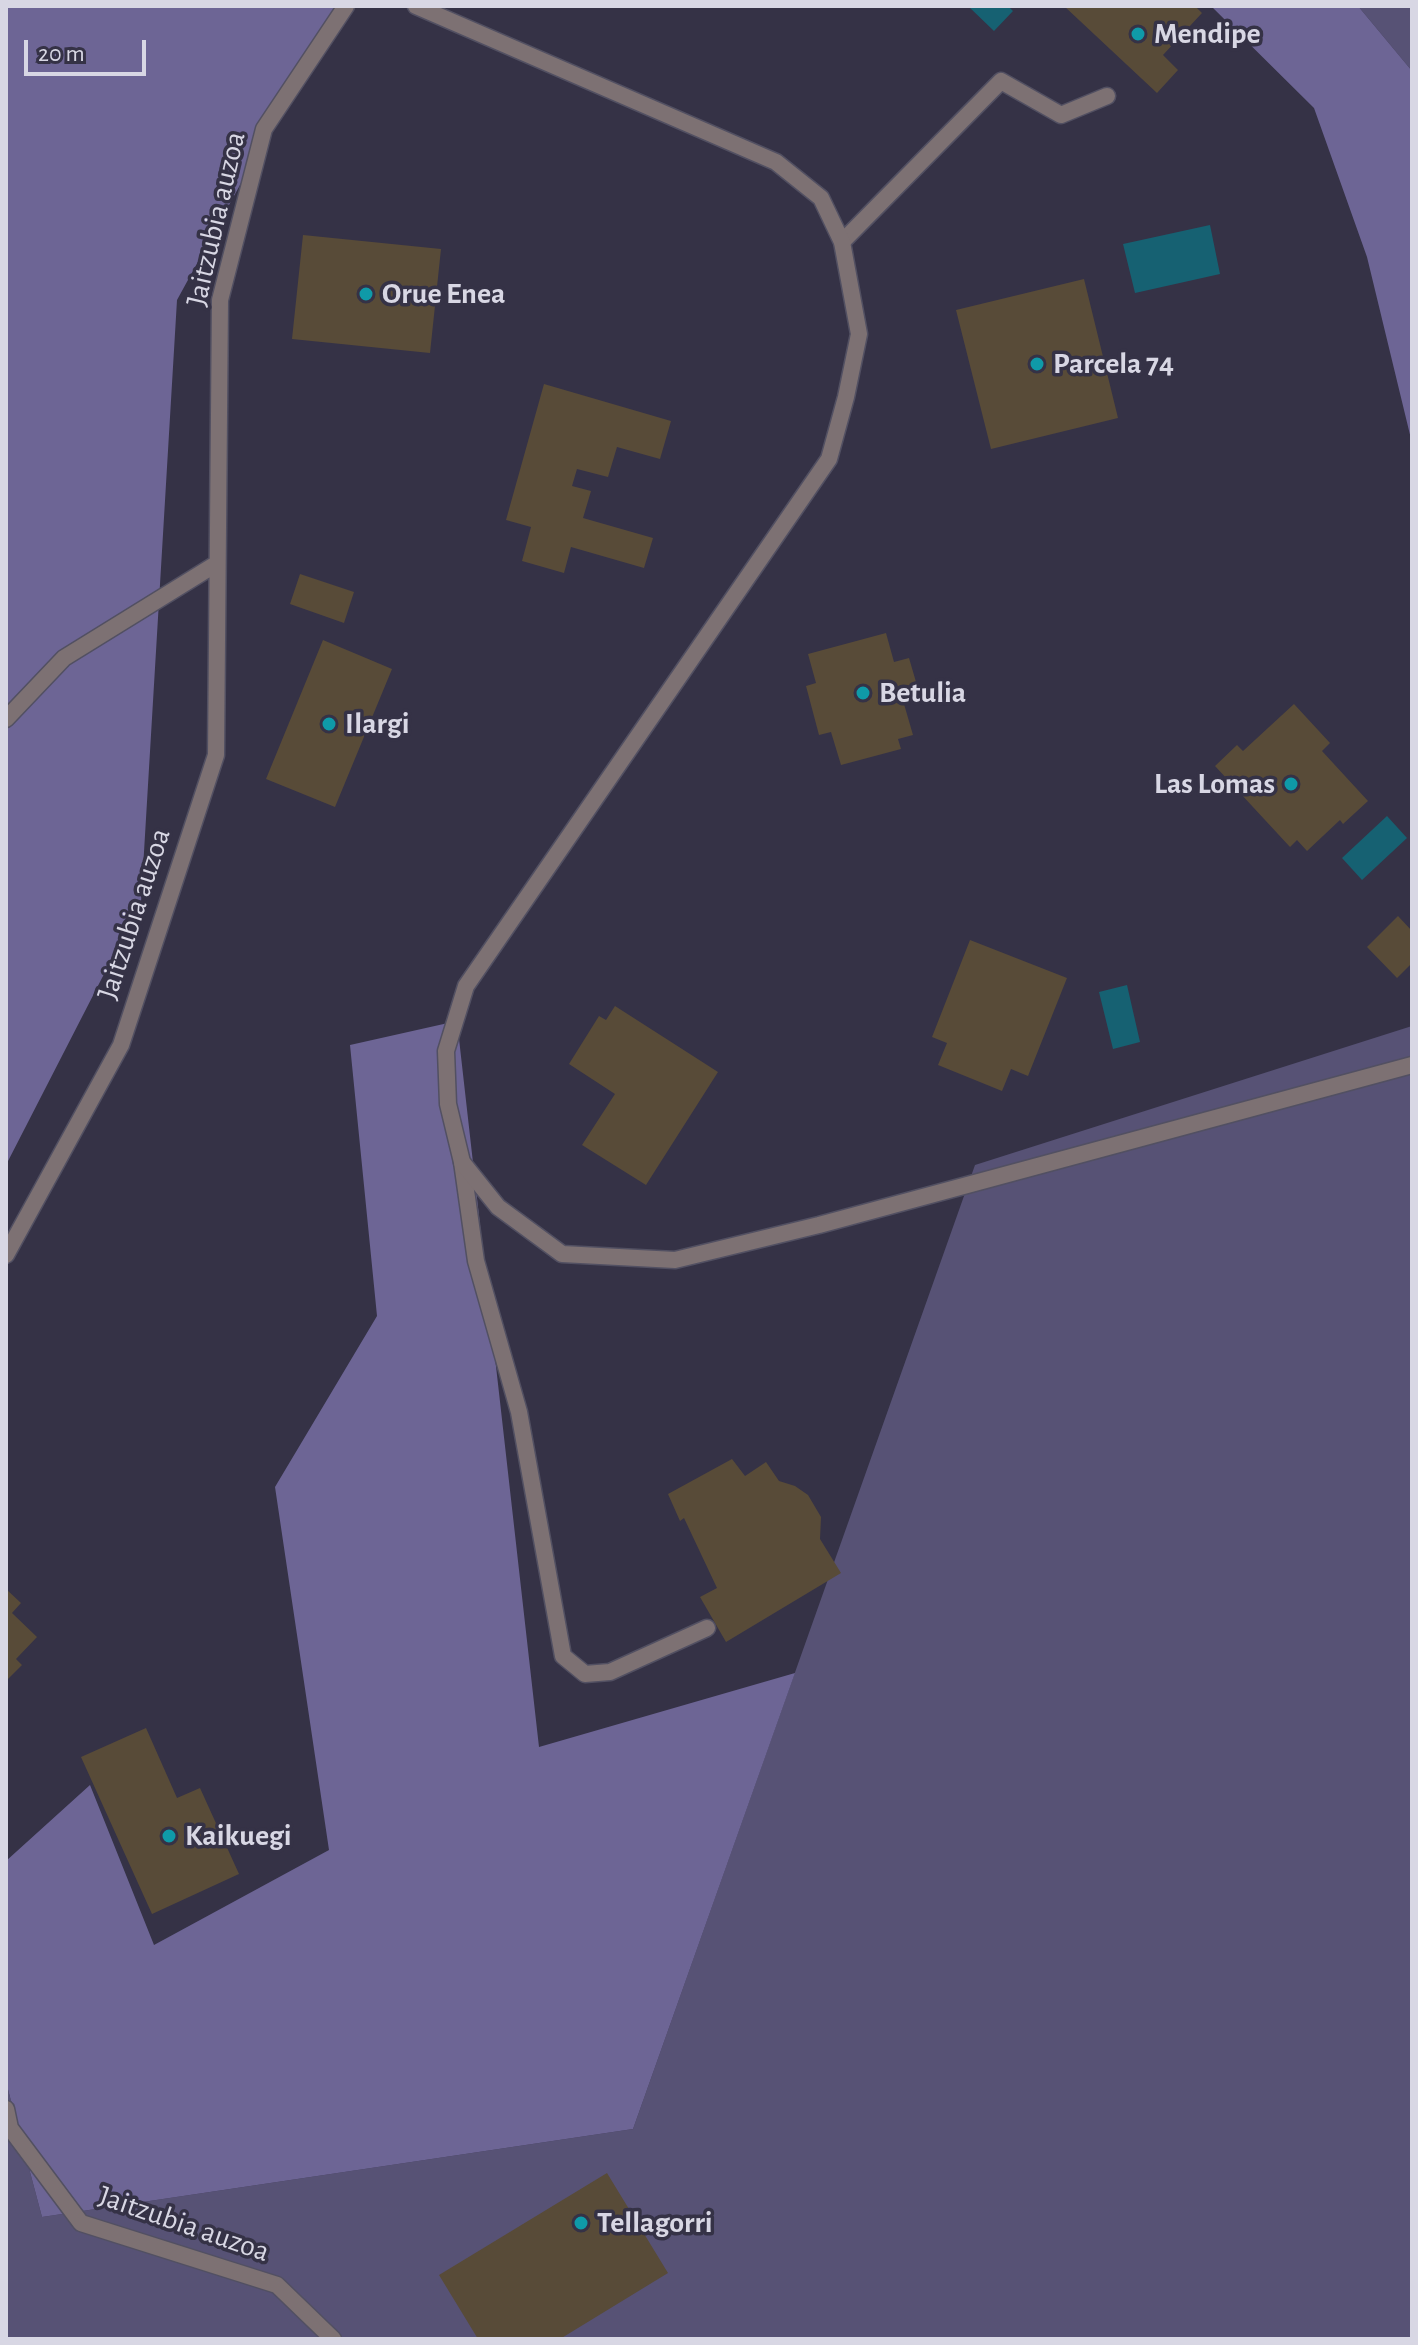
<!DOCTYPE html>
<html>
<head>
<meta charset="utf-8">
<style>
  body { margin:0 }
  #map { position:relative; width:1418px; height:2345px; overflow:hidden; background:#353246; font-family:"Alegreya Sans",sans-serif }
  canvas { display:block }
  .frame { position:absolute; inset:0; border:8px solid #d8d7e4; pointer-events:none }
  .scale { position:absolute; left:24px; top:40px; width:122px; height:36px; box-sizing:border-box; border:4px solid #d8d7e4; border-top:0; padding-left:10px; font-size:24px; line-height:28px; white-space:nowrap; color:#d8d7e4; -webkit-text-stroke:6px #353246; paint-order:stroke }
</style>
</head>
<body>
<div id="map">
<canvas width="1418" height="2345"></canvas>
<div class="frame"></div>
<div class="scale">20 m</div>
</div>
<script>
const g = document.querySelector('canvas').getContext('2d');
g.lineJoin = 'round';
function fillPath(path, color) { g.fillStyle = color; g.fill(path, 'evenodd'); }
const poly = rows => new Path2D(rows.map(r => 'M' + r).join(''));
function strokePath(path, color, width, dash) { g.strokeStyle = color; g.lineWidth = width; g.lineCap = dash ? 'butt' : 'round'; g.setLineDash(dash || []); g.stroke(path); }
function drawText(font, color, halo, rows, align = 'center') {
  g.font = font + ' "Alegreya Sans",sans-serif'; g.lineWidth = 7; g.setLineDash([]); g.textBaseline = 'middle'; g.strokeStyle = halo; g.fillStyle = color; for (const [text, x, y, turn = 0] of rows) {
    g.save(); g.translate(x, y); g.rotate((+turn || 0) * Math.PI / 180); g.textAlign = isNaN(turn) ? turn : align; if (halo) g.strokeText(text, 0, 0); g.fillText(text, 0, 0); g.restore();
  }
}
fillPath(poly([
  [1358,6,1412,6,1412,71],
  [1412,1026,1412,2339,6,2339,6,2082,42,2217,633,2129,975,1165]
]), '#575275');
fillPath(poly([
  [6,6,338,6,177,300,141,902,6,1165],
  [1211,6,1358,6,1412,71,1412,443,1367,257,1314,108],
  [457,1021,539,1747,795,1673,633,2129,42,2217,6,2082,6,1861,90,1785,154,1945,329,1850,275,1487,377,1316,350,1045]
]), '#6d6595');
fillPath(poly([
  [968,6,1008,6,1013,11,994,31],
  [1210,225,1220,274,1135,293,1123,244],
  [1387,816,1407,838,1362,880,1342,858],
  [1127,985,1140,1042,1113,1049,1099,992]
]), '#166172');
fillPath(poly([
  [1064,6,1195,6,1202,13,1163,55,1178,70,1157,93],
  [303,235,441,249,430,353,292,339],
  [1084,279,1118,418,991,449,956,310],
  [544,384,671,421,660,459,617,447,608,477,577,469,572,486,591,491,583,518,653,538,644,568,571,547,564,573,522,561,531,527,506,520],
  [300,574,354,592,344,623,290,604],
  [886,633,894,662,909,658,921,699,904,704,913,735,898,739,901,749,841,765,831,732,819,735,806,686,816,683,808,654],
  [323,640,392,669,335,807,266,779],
  [1294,704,1330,743,1322,751,1368,801,1343,824,1340,820,1307,851,1297,840,1290,847,1215,766,1237,745,1243,751],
  [1398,916,1412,931,1412,963,1397,978,1367,947],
  [970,940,1067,978,1028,1076,1011,1069,1002,1091,938,1065,947,1043,932,1037],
  [615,1006,718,1072,646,1185,582,1145,615,1094,569,1064,599,1016,606,1020],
  [732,1459,745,1476,766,1462,779,1481,795,1486,808,1495,821,1517,820,1539,841,1573,726,1642,700,1597,717,1588,684,1518,680,1521,668,1494],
  [6,1589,21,1603,12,1613,37,1637,16,1659,22,1665,6,1681],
  [146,1728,177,1798,200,1788,239,1874,152,1914,81,1757],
  [607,2173,668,2273,560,2339,478,2339,439,2275]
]), '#584b38');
const lane = poly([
  [842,242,1001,81,1061,115,1107,96],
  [462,1162,476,1261,519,1412,563,1656,585,1674,610,1672,707,1628]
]);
const street = poly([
  [416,6,776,162,821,198,842,242,859,334,846,397,829,459,466,986,446,1051,448,1104,462,1162,498,1207,562,1254,675,1260,819,1225,1412,1065],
  [6,719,64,658,216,564],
  [6,1255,121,1045,216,755,220,300,264,129,346,6],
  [6,2109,10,2128,81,2223,277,2285,333,2339]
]);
strokePath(lane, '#525062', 19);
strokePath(street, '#525062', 19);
strokePath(lane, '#7d7173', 16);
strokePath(street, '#7d7173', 16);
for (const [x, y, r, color] of [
  [1138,34,8,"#0f9aa8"],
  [366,294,8,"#0f9aa8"],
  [1037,364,8,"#0f9aa8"],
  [863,693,8,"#0f9aa8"],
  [329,724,8,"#0f9aa8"],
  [1291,784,8,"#0f9aa8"],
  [169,1836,8,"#0f9aa8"],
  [581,2223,8,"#0f9aa8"]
]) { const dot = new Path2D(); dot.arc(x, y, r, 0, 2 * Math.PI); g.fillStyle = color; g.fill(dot); strokePath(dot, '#353246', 3); }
drawText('bold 30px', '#d8d7e4', '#353246', [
  ["Mendipe",1154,34],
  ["Orue Enea",382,294],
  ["Parcela 74",1053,364],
  ["Betulia",879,693],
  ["Ilargi",345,724],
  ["Las Lomas",1275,784,"right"],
  ["Kaikuegi",185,1836],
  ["Tellagorri",597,2223]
], 'left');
drawText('30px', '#d8d7e4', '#353246', [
  ["Jaitzubia auzoa",216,219,-77],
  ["Jaitzubia auzoa",134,914,-72],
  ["Jaitzubia auzoa",184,2224,19]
]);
</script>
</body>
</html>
